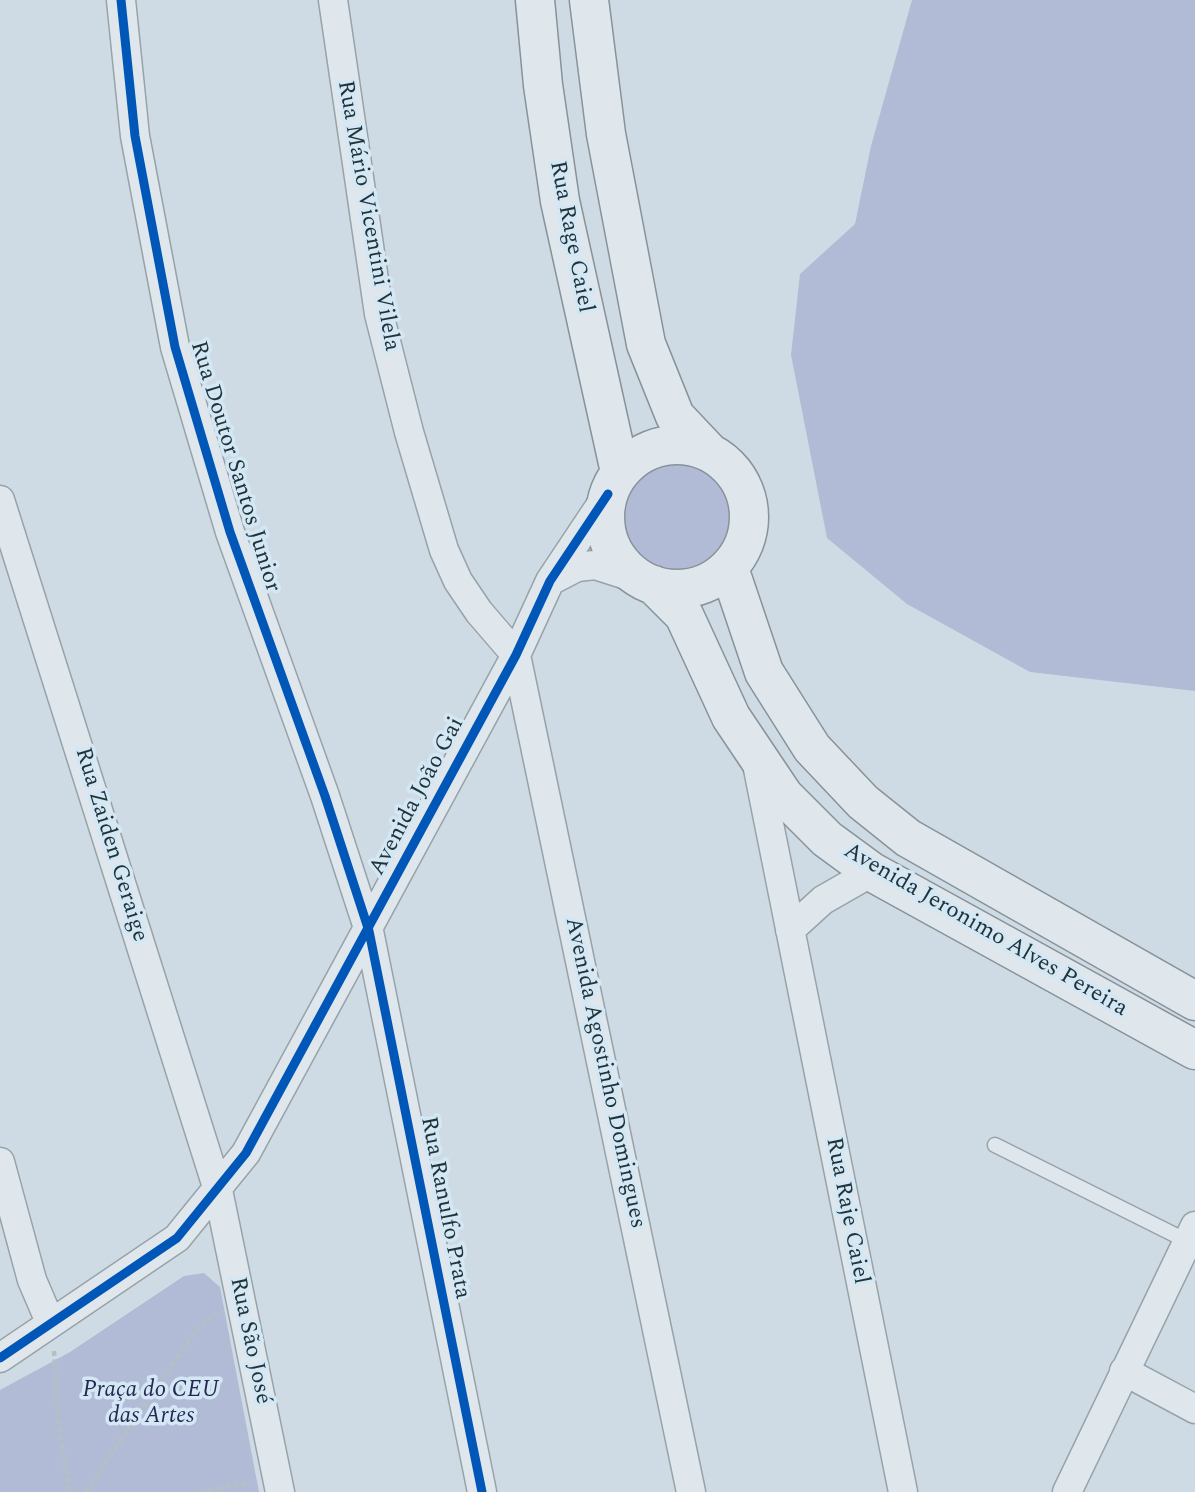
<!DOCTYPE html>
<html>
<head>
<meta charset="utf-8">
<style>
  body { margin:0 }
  canvas { display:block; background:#cedbe4 }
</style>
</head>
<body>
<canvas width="1195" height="1492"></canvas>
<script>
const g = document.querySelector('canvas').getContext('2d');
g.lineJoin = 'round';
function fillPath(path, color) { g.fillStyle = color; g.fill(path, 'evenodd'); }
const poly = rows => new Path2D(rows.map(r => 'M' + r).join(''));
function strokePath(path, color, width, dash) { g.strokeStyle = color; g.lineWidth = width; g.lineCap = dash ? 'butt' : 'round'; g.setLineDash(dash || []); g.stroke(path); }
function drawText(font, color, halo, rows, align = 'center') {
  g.font = font + ' Spectral,serif'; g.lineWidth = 7; g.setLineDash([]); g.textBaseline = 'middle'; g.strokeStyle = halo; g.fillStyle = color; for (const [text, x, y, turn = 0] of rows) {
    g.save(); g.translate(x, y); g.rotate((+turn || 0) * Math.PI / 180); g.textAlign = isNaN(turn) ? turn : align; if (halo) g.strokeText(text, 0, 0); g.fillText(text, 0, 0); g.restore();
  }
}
fillPath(poly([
  [912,0,1195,0,1195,691,1030,672,907,604,827,538,791,355,800,274,855,224,871,146],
  '619 517a58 58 0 1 1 116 0a58 58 0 1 1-116 0Z',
  [204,1273,220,1287,259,1492,0,1492,0,1390,70,1352,184,1276]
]), '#b1bbd6');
const lane = poly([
  [995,1145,1187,1241]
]);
const street = poly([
  [121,0,135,136,175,347,230,532,325,796,369,931,482,1492],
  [333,0,379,314,409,432,444,550,458,581,479,612,516,655],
  [0,500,218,1190,280,1492],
  [550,581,577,567,595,565,642,580],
  [516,655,691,1492],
  [757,764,903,1492],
  [790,930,823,900,872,872],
  [0,1162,32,1280,50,1322],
  [0,1358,177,1238,246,1153,516,655,550,581,608,494],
  [1124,1371,1195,1409],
  [1067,1492,1195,1226]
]);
const secondary = poly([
  [535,0,543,85,560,201,620,472],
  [589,0,606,134,646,344,675,416,709,452],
  '605 517a72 72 0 1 1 144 0a72 72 0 1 1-144 0Z',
  [729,568,764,672,812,748,863,802,908,838,1195,1001],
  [654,585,684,615,731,717,784,796,827,839,872,872,1195,1050]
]);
strokePath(lane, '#96a3a9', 17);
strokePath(street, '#96a3a9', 31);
strokePath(secondary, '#879399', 41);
strokePath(poly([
  [54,1351,59,1431,70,1492],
  [86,1492,197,1328,217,1313],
  [200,1492,251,1482]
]), '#b6bfc5', 4.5, [5, 3.5]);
strokePath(lane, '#dfe7ec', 14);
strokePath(street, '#dfe7ec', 28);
strokePath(secondary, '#dfe7ec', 38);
strokePath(poly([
  [121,0,135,136,175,347,230,532,325,796,369,931,482,1492],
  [0,1358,177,1238,246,1153,516,655,550,581,608,494]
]), '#0057b8', 9);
drawText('23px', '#1f3338', '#d4e7f4', [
  ["Rua Mário Vicentini Vilela",367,216,80],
  ["Rua Rage Caiel",570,237,79],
  ["Rua Doutor Santos Junior",234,467,73],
  ["Avenida João Gai",418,797,-62],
  ["Rua Zaiden Geraige",110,845,73],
  ["Avenida Jeronimo Alves Pereira",985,931,30],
  ["Avenida Agostinho Domingues",604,1073,78],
  ["Rua Ranulfo Prata",444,1208,79],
  ["Rua Raje Caiel",846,1211,79],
  ["Rua São José",249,1341,78]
]);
drawText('italic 23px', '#262853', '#d4e7f4', [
  ["Praça do CEU",151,1391],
  ["das Artes",151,1417]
]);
</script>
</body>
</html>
